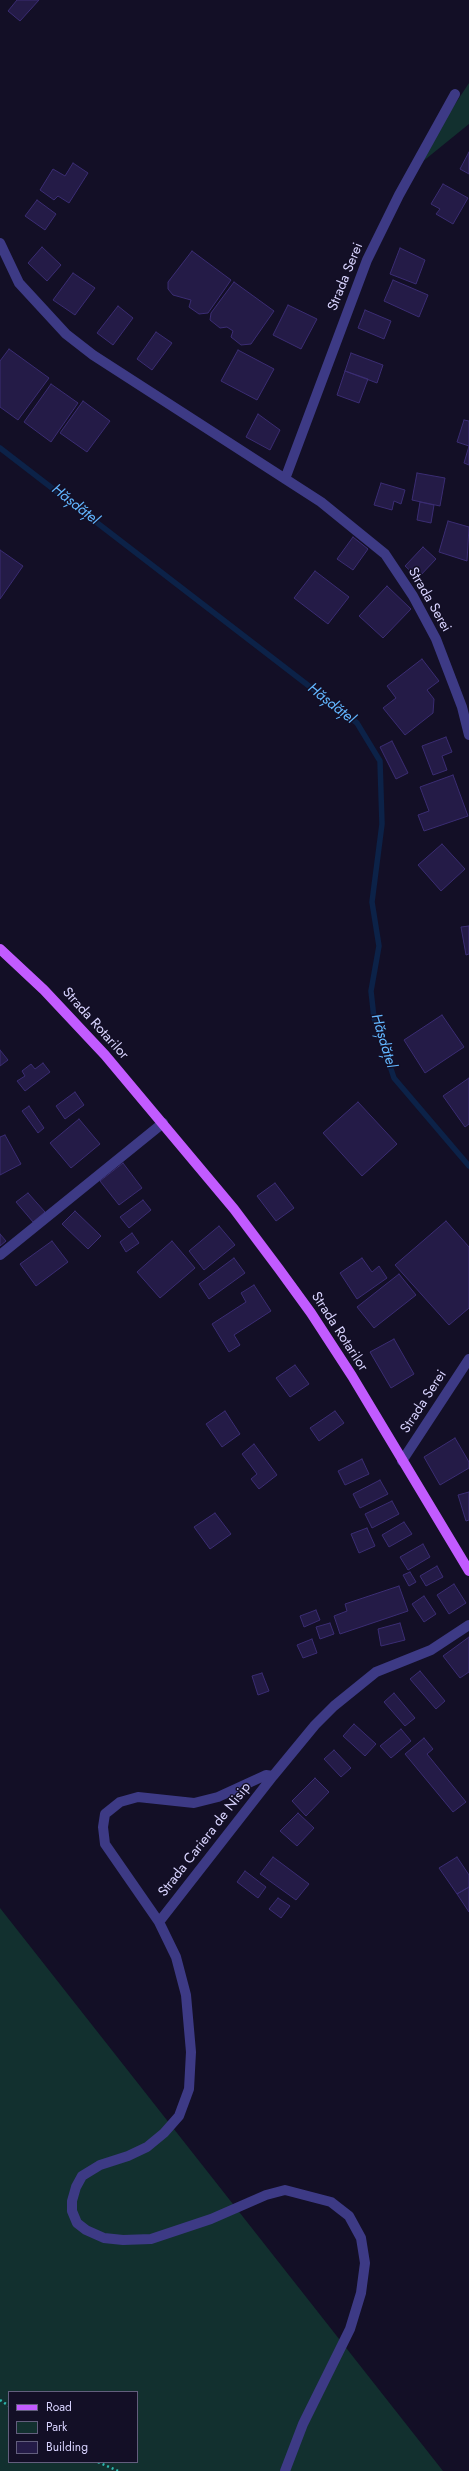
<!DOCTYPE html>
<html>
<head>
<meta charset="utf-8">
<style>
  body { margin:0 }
  #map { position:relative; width:469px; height:2471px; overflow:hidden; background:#130f26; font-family:Jost,sans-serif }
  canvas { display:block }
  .legend { position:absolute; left:8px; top:2391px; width:130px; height:72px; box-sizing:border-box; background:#130f26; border:1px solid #625e7d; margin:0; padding:5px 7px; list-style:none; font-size:12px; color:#d9d4ff }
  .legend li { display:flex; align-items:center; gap:8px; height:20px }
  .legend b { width:20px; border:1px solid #625e7d }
</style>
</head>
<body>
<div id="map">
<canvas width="469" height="2471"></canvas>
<ul class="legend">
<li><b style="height:5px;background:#c25bff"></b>Road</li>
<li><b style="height:11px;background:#12302f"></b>Park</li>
<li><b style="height:11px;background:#241b47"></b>Building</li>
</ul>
</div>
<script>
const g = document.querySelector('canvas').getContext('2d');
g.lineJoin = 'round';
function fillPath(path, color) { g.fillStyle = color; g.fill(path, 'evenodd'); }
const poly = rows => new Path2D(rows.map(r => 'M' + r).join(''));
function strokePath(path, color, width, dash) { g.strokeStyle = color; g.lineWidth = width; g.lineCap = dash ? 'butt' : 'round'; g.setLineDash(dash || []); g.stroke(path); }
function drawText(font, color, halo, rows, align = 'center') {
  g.font = font + ' Jost,sans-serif'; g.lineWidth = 3; g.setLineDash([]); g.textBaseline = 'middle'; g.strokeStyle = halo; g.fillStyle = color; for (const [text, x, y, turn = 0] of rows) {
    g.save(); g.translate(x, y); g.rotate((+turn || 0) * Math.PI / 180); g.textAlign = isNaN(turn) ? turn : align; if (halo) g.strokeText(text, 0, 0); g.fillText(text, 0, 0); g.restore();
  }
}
fillPath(poly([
  [469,83,469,124,411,171],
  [0,1908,443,2471,0,2471],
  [9,2392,137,2392,137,2462,9,2462]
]), '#12302f');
strokePath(poly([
  [0,448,357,723,380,761,382,824,372,902,379,946,371,991,374,1018,394,1078,469,1166]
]), '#0c2248', 5.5);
const building = poly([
  [17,0,39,0,20,21,8,11,17,0],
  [469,152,469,174,460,169,469,152],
  [73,163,88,173,69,203,58,196,54,200,40,190,53,169,65,176,73,163],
  [443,184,468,198,453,224,436,214,440,209,431,204,443,184],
  [37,200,56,214,45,230,25,216,37,200],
  [42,247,61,265,47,281,28,263,42,247],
  [400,248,425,260,416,284,390,274,400,248],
  [192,251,231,280,208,313,199,314,189,307,191,300,173,295,168,289,168,282,192,251],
  [73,273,95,288,75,315,53,300,73,273],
  [393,280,428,295,419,317,384,301,393,280],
  [234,282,274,311,251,344,241,345,231,337,233,331,227,327,220,328,210,320,211,313,234,282],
  [288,305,317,319,301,349,273,335,288,305],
  [118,306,133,318,113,345,97,333,118,306],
  [365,310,391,321,384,339,358,328,365,310],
  [156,332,172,343,152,370,137,359,156,332],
  [9,349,49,378,18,420,0,407,0,361,9,349],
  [238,350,274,369,257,400,221,381,238,350],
  [351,353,383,365,377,383,345,371,351,353],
  [345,371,368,379,359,403,337,395,345,371],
  [51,384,78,403,51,442,24,422,51,384],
  [83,401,110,421,87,452,60,433,83,401],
  [258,414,280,430,270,450,246,437,258,414],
  [464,420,469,421,469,446,457,442,464,420],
  [469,446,469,465,464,463,469,446],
  [417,473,445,478,440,506,412,500,417,473],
  [381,483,405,490,401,504,394,501,392,510,374,505,381,483],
  [420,502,434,505,431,523,417,520,420,502],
  [448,521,469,527,467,561,439,552,448,521],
  [353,537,368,549,353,570,337,559,353,537],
  [423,547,436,559,418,578,405,566,423,547],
  [0,550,23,566,0,599,0,550],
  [315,571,349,597,328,624,294,598,315,571],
  [387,586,411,609,383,638,359,616,387,586],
  [422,659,439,681,427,690,434,699,433,713,405,735,383,708,396,698,387,686,422,659],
  [446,737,452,752,442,756,447,770,433,775,422,746,446,737],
  [392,741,408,773,396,779,380,747,392,741],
  [453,775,468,816,424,831,418,815,429,811,420,787,453,775],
  [442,844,465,869,441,891,418,865,442,844],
  [469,926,469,954,466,955,461,927,469,926],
  [442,1015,464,1047,425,1073,404,1040,442,1015],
  [0,1050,8,1060,0,1066,0,1050],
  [43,1063,50,1072,25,1091,17,1081,25,1076,22,1071,31,1064,35,1069,43,1063],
  [469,1078,469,1124,465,1127,443,1096,469,1078],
  [75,1092,84,1105,65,1119,56,1106,75,1092],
  [358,1102,397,1144,362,1176,323,1133,358,1102],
  [29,1106,44,1128,38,1133,22,1111,29,1106],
  [79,1119,100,1144,71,1168,50,1143,79,1119],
  [5,1135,21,1164,0,1175,0,1137,5,1135],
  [123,1163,142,1188,119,1205,100,1181,123,1163],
  [275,1183,294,1208,276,1221,257,1196,275,1183],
  [28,1193,45,1212,33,1222,16,1202,28,1193],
  [143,1200,151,1210,129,1228,120,1217,143,1200],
  [75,1211,101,1236,88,1249,62,1224,75,1211],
  [446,1221,469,1247,469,1308,449,1325,395,1265,446,1221],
  [219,1226,235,1245,204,1270,189,1251,219,1226],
  [132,1233,139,1243,126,1252,120,1242,132,1233],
  [0,1234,6,1241,0,1246,0,1234],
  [52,1241,68,1262,36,1286,20,1264,52,1241],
  [172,1241,195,1268,160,1298,137,1272,172,1241],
  [234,1258,245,1273,209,1299,199,1284,234,1258],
  [362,1258,372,1272,379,1266,387,1278,357,1299,340,1273,362,1258],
  [399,1274,416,1295,374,1328,357,1307,399,1274],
  [254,1285,271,1311,234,1335,240,1345,229,1352,212,1324,246,1302,241,1293,254,1285],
  [394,1339,414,1374,391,1388,370,1352,394,1339],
  [295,1365,309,1384,290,1397,276,1378,295,1365],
  [225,1411,240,1434,222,1447,206,1424,225,1411],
  [335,1411,344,1423,319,1441,310,1428,335,1411],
  [455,1438,469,1462,469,1468,440,1485,424,1457,455,1438],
  [254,1444,277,1475,259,1489,251,1479,257,1474,242,1454,254,1444],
  [362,1459,369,1474,345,1485,338,1471,362,1459],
  [380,1480,388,1494,360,1508,353,1494,380,1480],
  [469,1492,469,1520,466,1521,458,1495,469,1492],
  [392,1501,399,1514,372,1528,365,1514,392,1501],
  [215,1513,231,1534,210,1549,194,1527,215,1513],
  [404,1522,412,1534,389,1547,382,1535,404,1522],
  [367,1528,375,1546,359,1553,351,1534,367,1528],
  [423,1544,430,1557,408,1570,400,1557,423,1544],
  [437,1566,443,1577,426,1586,420,1576,437,1566],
  [410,1572,416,1582,409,1586,403,1575,410,1572],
  [454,1584,466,1603,449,1614,437,1595,454,1584],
  [399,1586,408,1611,340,1634,334,1616,347,1611,345,1604,399,1586],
  [424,1596,436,1614,424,1622,412,1604,424,1596],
  [316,1610,320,1620,304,1627,300,1616,316,1610],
  [330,1623,334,1634,320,1639,316,1627,330,1623],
  [400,1623,405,1640,381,1646,378,1629,400,1623],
  [469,1637,469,1672,460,1678,443,1656,469,1637],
  [312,1639,317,1653,303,1658,297,1645,312,1639],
  [420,1671,445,1701,436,1709,410,1679,420,1671],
  [262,1673,269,1691,258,1695,252,1676,262,1673],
  [394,1693,415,1718,405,1726,384,1702,394,1693],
  [354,1724,376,1744,365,1756,343,1736,354,1724],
  [401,1729,411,1741,391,1758,380,1746,401,1729],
  [424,1738,433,1749,427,1754,466,1802,453,1812,405,1754,424,1738],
  [334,1750,351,1768,341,1777,324,1759,334,1750],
  [315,1778,329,1792,306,1816,292,1801,315,1778],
  [298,1813,314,1828,297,1846,280,1831,298,1813],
  [273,1857,309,1884,296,1900,260,1874,273,1857],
  [457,1857,469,1875,469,1887,457,1894,439,1868,457,1857],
  [245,1871,266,1887,258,1898,237,1882,245,1871],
  [469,1887,469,1912,457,1894,469,1887],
  [278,1898,290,1906,281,1918,269,1909,278,1898]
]);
fillPath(building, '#241b47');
strokePath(building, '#3b2d73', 1);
strokePath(poly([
  [0,2400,9,2406],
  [98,2462,118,2471]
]), '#2fb8b0', 2.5, [2, 3]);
strokePath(poly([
  [0,243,19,283,66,334,93,355,321,502,385,554,413,596,436,639,462,707,469,735],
  [285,479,367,260,399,195,455,94],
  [0,1255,163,1123],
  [402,1461,469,1359],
  [159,1922,105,1844,103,1827,105,1814,120,1802,138,1797,194,1803,218,1797,266,1775,273,1776],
  [285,2471,303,2424,350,2329,361,2293,365,2263,361,2238,349,2216,331,2202,285,2190,266,2195,211,2219,151,2239,123,2240,104,2238,86,2230,77,2223,72,2211,72,2201,76,2187,82,2176,100,2165,128,2156,147,2147,164,2133,179,2116,189,2089,191,2052,186,1995,176,1957,159,1922,273,1776,315,1725,334,1706,376,1672,431,1650,469,1625]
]), '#3d3a85', 10);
strokePath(poly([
  [0,949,44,990,105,1055,234,1209,279,1269,311,1313,352,1376,469,1571]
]), '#c25bff', 10);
drawText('14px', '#d9d4ff', '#130f26', [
  ["Strada Serei",346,277,-68],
  ["Strada Serei",429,600,60],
  ["Strada Rotarilor",95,1024,48],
  ["Strada Rotarilor",339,1332,57],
  ["Strada Serei",424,1402,-57],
  ["Strada Cariera de Nisip",205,1840,-52]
]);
drawText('italic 15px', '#62b6ff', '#130f26', [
  ["Hășdățel",75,505,38],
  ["Hășdățel",331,704,38],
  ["Hășdățel",383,1041,73]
]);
</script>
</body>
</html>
